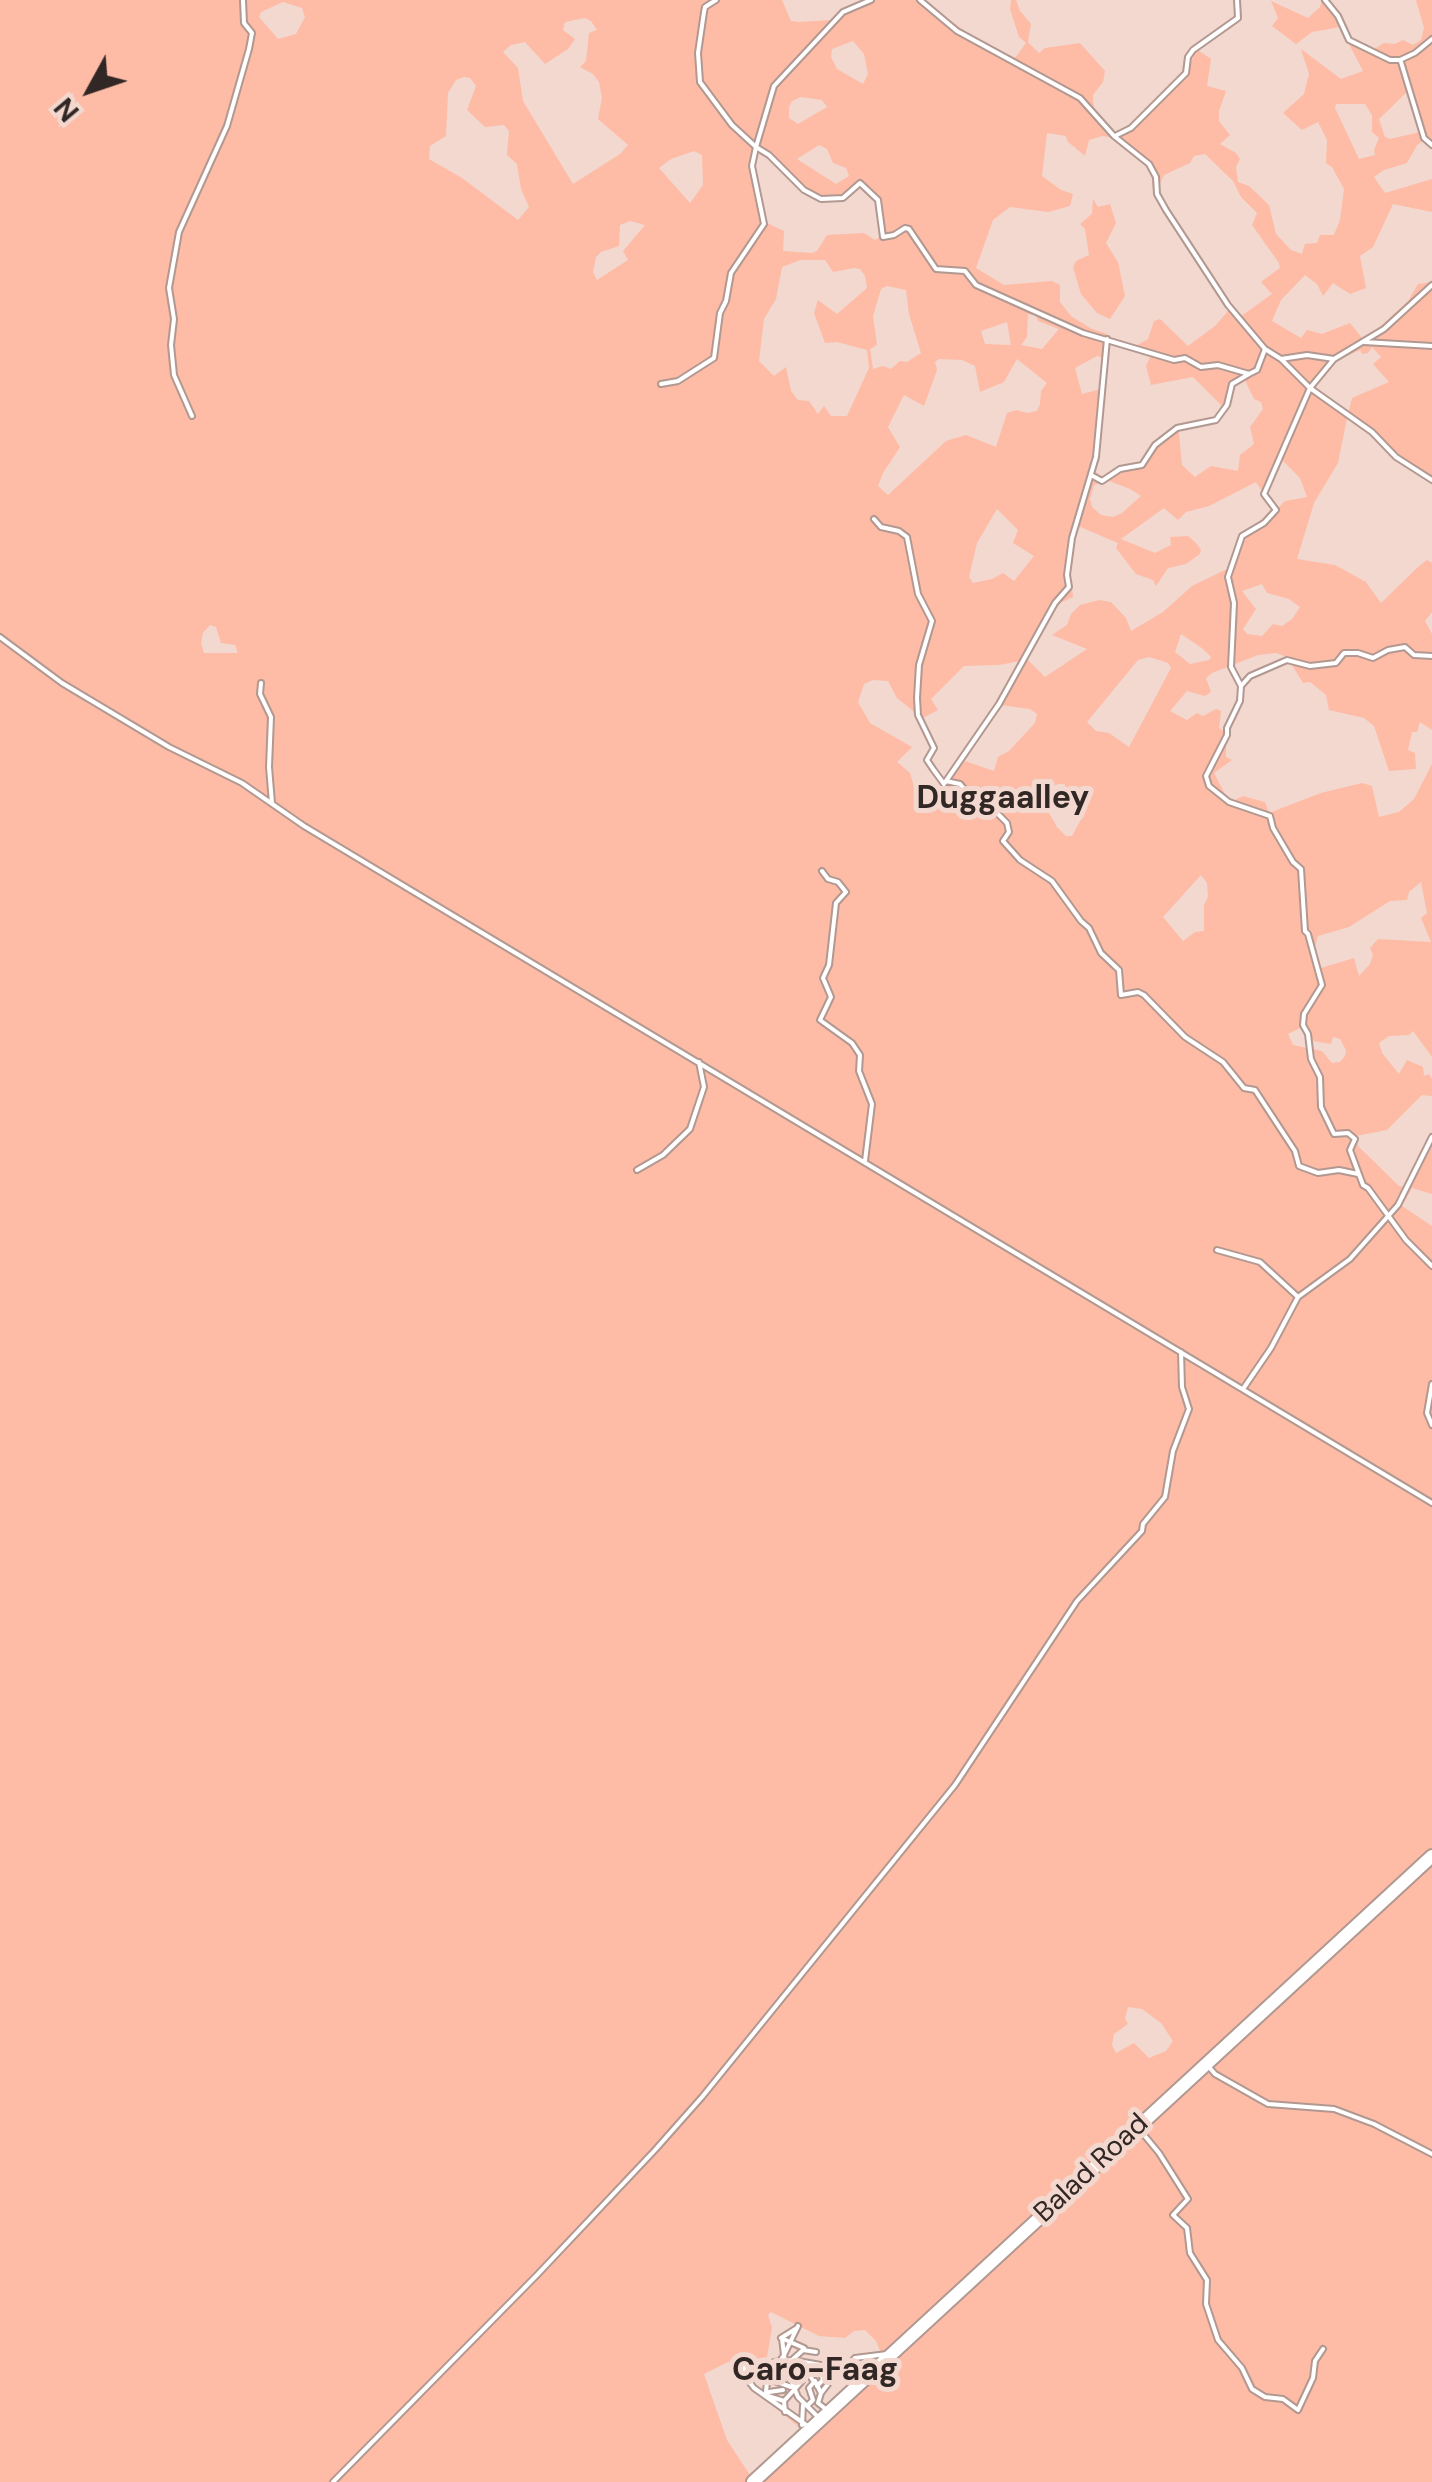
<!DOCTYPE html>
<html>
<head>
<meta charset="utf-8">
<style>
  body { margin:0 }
  #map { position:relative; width:1432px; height:2482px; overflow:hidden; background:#f3d8cf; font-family:"DM Sans",sans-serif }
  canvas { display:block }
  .north { position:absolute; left:40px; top:40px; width:100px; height:100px; -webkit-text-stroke:8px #f3d8cf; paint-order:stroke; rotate:230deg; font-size:28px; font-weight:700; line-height:40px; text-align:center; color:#312724 }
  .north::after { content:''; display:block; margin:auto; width:35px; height:45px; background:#312724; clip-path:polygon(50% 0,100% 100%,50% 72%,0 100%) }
</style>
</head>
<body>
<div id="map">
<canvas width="1432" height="2482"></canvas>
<div class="north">N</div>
</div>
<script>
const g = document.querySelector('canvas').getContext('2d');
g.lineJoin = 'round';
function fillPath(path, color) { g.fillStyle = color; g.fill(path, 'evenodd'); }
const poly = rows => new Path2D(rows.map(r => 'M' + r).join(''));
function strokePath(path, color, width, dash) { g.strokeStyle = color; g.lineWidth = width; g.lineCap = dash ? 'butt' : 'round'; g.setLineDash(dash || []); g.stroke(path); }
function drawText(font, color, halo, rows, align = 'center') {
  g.font = font + ' "DM Sans",sans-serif'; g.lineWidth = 10; g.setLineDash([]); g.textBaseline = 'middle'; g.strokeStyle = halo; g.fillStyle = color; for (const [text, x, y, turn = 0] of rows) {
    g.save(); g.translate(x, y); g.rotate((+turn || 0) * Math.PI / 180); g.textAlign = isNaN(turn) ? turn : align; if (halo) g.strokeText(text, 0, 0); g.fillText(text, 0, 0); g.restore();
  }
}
fillPath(poly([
  [0,0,782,0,791,21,799,22,832,20,844,10,870,0,923,0,971,36,1015,58,1026,43,1019,37,1010,9,1011,0,1016,0,1020,11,1031,24,1028,42,1039,53,1045,48,1080,43,1105,71,1103,82,1093,95,1093,102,1095,110,1115,136,1129,129,1147,107,1163,99,1187,73,1196,49,1211,59,1207,86,1226,91,1219,111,1219,121,1230,135,1220,144,1236,153,1240,159,1236,167,1238,182,1249,186,1269,205,1276,234,1291,250,1302,254,1305,244,1317,243,1320,235,1334,235,1340,220,1344,189,1332,167,1326,163,1327,140,1318,122,1302,130,1283,113,1304,94,1309,74,1301,49,1341,79,1363,71,1340,27,1312,32,1296,44,1272,26,1278,18,1271,1,1308,18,1320,7,1322,0,1327,0,1336,10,1350,40,1373,50,1384,43,1395,44,1403,40,1413,45,1421,40,1424,28,1416,0,1432,0,1432,146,1423,141,1417,145,1407,163,1384,170,1374,177,1385,193,1432,179,1432,212,1393,204,1373,247,1360,256,1366,288,1350,294,1333,283,1323,296,1317,284,1305,275,1281,300,1272,321,1301,338,1307,330,1322,334,1350,323,1362,338,1371,335,1408,301,1418,284,1432,282,1432,482,1394,458,1371,432,1347,418,1338,463,1314,503,1297,559,1335,565,1366,582,1381,603,1417,568,1427,560,1432,563,1432,612,1425,621,1432,634,1432,730,1420,722,1417,732,1412,732,1408,750,1415,753,1416,769,1389,771,1374,726,1364,718,1329,710,1326,695,1310,682,1303,683,1287,657,1276,653,1258,655,1212,673,1206,678,1211,692,1205,696,1187,691,1170,711,1187,720,1197,713,1203,716,1216,709,1221,711,1219,728,1226,733,1226,757,1232,760,1214,773,1225,794,1233,801,1243,796,1265,802,1269,813,1321,793,1362,783,1372,786,1379,817,1399,812,1414,799,1432,764,1432,1057,1413,1031,1409,1035,1389,1036,1379,1043,1382,1053,1399,1074,1407,1060,1423,1067,1424,1076,1429,1074,1432,1079,1432,1096,1422,1095,1387,1130,1356,1136,1358,1146,1399,1186,1407,1187,1425,1145,1432,1136,1432,1194,1412,1188,1402,1206,1432,1226,1432,2482,0,2482],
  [283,2,302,8,305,17,296,34,278,39,259,17,261,12],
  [585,18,591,21,597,30,589,33,586,61,580,67,593,74,599,82,602,98,598,119,628,145,620,154,573,184,523,101,518,68,503,52,511,45,525,42,545,64,568,49,575,39,563,30,565,22],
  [853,41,864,54,868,74,863,84,837,69,831,57,832,49],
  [464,77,470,78,476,86,467,110,485,127,504,125,509,131,507,155,517,164,521,189,529,207,518,220,462,178,429,159,430,146,446,136,448,93,456,80],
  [1406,93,1410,94,1422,129,1420,132,1390,139,1385,137,1379,119],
  [801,97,822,100,827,107,798,124,789,118,789,107,792,101],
  [1336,104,1365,104,1372,115,1372,132,1379,138,1374,150,1375,155,1359,159,1335,108],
  [1047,133,1066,136,1067,141,1085,156,1089,140,1102,136,1115,138,1150,167,1154,175,1152,185,1161,205,1229,310,1215,326,1188,346,1160,319,1154,321,1148,339,1134,347,1108,338,1107,334,1090,328,1071,316,1060,302,1060,285,1052,281,1004,285,976,268,993,220,1010,207,1048,212,1070,206,1073,194,1061,190,1042,176],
  [819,145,827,149,833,163,846,168,849,176,836,184,797,159],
  [758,149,804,191,822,201,848,198,860,184,877,200,882,236,875,240,864,233,827,235,817,251,812,253,783,251,784,231,767,223,754,170],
  [694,151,702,155,703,185,690,203,659,168,671,159],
  [1205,154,1233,181,1241,197,1257,213,1252,225,1279,263,1280,268,1261,282,1272,294,1240,317,1160,198,1158,187,1164,175,1190,163,1194,156],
  [630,221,645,225,623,251,628,260,597,280,593,272,596,257,601,252,619,246,620,225],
  [800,260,825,260,833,272,854,268,860,269,865,276,867,288,837,314,818,300,814,313,825,343,837,342,867,350,869,368,847,416,831,416,824,406,818,414,809,401,798,400,791,391,786,367,774,376,759,361,764,319,776,299,782,267],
  [887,286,906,290,909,314,921,353,907,362,900,361,891,369,883,366,873,369,870,349,877,345,873,316,881,289],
  [1028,314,1036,315,1038,321,1059,329,1042,349,1021,345,1027,337],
  [1007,322,1011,345,985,344,981,331],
  [1109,344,1151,355,1146,366,1151,385,1193,377,1227,411,1236,383,1245,380,1254,399,1261,402,1263,409,1250,427,1254,444,1240,455,1238,471,1211,466,1195,477,1182,465,1178,423,1153,442,1141,463,1127,465,1105,478,1094,471,1100,447],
  [1372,347,1381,357,1373,364,1389,382,1352,398,1348,414,1317,393,1314,388,1333,362,1360,350,1362,354,1368,353],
  [1097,356,1105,358,1101,389,1082,394,1075,368],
  [939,359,962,360,975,366,980,392,1004,382,1017,359,1047,383,1041,391,1040,404,1037,411,1028,413,1016,410,1007,413,996,447,966,435,946,441,888,495,878,486,883,473,900,447,888,427,904,395,924,406,937,370,935,362],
  [1282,460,1300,478,1307,497,1285,501,1278,508,1267,495],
  [1107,480,1130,489,1141,496,1122,513,1113,517,1101,515,1092,507,1090,499,1094,485],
  [1256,482,1273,508,1261,523,1249,528,1238,539,1229,568,1192,586,1163,612,1131,631,1126,618,1111,602,1099,600,1080,605,1071,614,1067,625,1052,635,1087,649,1045,677,1027,659,1055,605,1073,597,1070,571,1078,526,1118,543,1116,548,1136,574,1153,580,1156,586,1168,568,1186,564,1200,554,1201,550,1196,543,1188,536,1170,537,1171,545,1155,553,1121,539,1164,508,1178,520,1186,512,1209,506],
  [997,509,1018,530,1013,543,1034,556,1014,581,1003,573,992,579,973,583,969,577,977,543],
  [1262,584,1267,593,1289,599,1300,607,1292,619,1282,626,1273,624,1262,636,1247,634,1243,629,1256,609,1242,591],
  [210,625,216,627,221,643,235,645,238,653,204,653,201,643,203,633],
  [1181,634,1203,649,1211,657,1209,660,1190,664,1175,652],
  [1149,657,1168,663,1171,668,1129,747,1109,733,1096,731,1087,722,1138,660],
  [1020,661,993,707,995,709,1000,705,1030,709,1037,714,1035,723,1009,751,998,757,994,771,965,761,949,779,942,805,915,790,910,773,897,762,912,747,870,723,858,702,864,684,873,680,888,681,897,698,912,710,919,720,938,710,931,699,964,666,999,665],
  [1058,784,1064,784,1085,812,1072,836,1066,836,1057,827,1043,802,1046,790],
  [1201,875,1207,883,1208,897,1204,905,1204,931,1195,932,1183,941,1163,917],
  [1421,882,1427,913,1421,918,1431,942,1378,939,1370,948,1373,955,1370,964,1359,976,1354,958,1321,968,1314,950,1318,936,1349,927,1390,901,1407,900,1409,892],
  [1302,1027,1313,1041,1331,1044,1333,1037,1340,1039,1346,1050,1345,1056,1340,1062,1332,1063,1322,1051,1293,1045,1288,1034],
  [1128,2007,1142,2009,1161,2023,1173,2041,1166,2051,1149,2058,1134,2043,1116,2053,1112,2045,1114,2034,1128,2024,1125,2018],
  [771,2312,819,2336,845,2338,854,2331,865,2330,876,2341,893,2383,856,2383,806,2428,796,2423,747,2381,742,2372,742,2361,767,2357,772,2328,768,2315],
  [728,2362,736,2364,755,2391,800,2428,750,2475,727,2440,704,2374],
  [1093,199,1098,207,1110,204,1116,223,1106,243,1118,262,1125,296,1110,319,1097,313,1081,294,1073,267,1076,261,1089,255,1085,229,1080,224,1092,214]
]), '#febba6');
const street = poly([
  [871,0,843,12,774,86,756,147,769,155,804,190,821,199,843,198,860,183,878,200,883,237,894,235,905,228,909,229,936,269,965,271,976,285,1083,333,1174,360,1185,358,1201,367,1218,365,1249,374,1257,370,1265,349],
  [920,0,957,31,1080,98,1114,136,1149,164,1156,177,1157,194,1166,210,1228,305,1265,349,1281,359,1310,388,1372,432,1396,457,1432,480],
  [1325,0,1338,16,1349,40,1390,60,1400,60,1415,53,1432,39],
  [1401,62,1424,138,1432,145],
  [1115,136,1131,128,1186,73,1188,57,1193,50,1238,18,1237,0],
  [1364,342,1432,346],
  [1281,359,1307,355,1334,359],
  [661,384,678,381,714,358,720,313,726,301,731,273,764,224,752,166,756,147,732,125,700,82,698,53,704,12,705,7,716,0],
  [192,416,174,375,171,345,174,319,169,288,179,232,227,126,249,49,252,33,244,23,243,0],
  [1091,475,1102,481,1120,469,1142,465,1155,445,1177,428,1216,420,1227,405,1232,384,1249,374],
  [874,519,881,527,899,531,907,537,918,594,932,621,919,665,917,698,918,715,934,748,927,760,933,769,944,784,946,781,960,784,967,792,980,796,1007,823,1009,832,1003,841,1020,860,1052,881,1081,921,1089,928,1101,953,1119,970,1121,995,1138,992,1144,995,1185,1037,1223,1062,1244,1088,1255,1090,1295,1151,1299,1166,1318,1173,1339,1170,1358,1174],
  [0,637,62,683,169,747,242,783,304,826,1432,1503],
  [1432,656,1414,655,1405,647,1388,650,1373,658,1358,653,1344,653,1336,663,1310,666,1287,660,1250,676,1241,686,1240,701,1227,728,1227,735,1206,776,1209,786,1229,802,1270,816,1273,828,1293,862,1301,869,1305,931,1308,934,1322,985,1304,1014,1303,1025,1308,1034,1311,1059,1320,1077,1321,1107,1334,1134,1348,1133,1355,1139,1350,1150,1363,1185,1368,1188,1406,1240,1432,1266],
  [261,683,260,694,271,717,269,767,272,803],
  [1241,686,1231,667,1234,603,1228,577,1242,536,1264,523,1276,510,1264,494,1310,388,1334,359,1384,329,1432,285],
  [946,781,999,704,1055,603,1069,587,1067,575,1072,538,1096,457,1107,339],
  [822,871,828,879,838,882,846,892,836,903,829,965,823,978,831,997,820,1020,852,1043,860,1055,859,1071,872,1104,865,1161],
  [637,1170,663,1155,690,1129,704,1087,699,1062],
  [1217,1250,1260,1262,1298,1297],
  [1432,1384,1427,1413,1432,1425],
  [1243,1389,1271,1348,1298,1297,1350,1259,1398,1205,1432,1137],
  [1209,2067,1215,2074,1268,2104,1334,2109,1374,2124,1432,2154],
  [1140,2130,1159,2153,1188,2199,1173,2215,1187,2228,1190,2253,1207,2280,1206,2304,1218,2340,1242,2368,1252,2389,1265,2397,1283,2399,1298,2410,1313,2378,1315,2361,1323,2349],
  [798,2326,784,2355,786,2368,798,2397,818,2417],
  [781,2338,804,2348],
  [781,2338,797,2328],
  [792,2360,803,2350,816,2352],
  [780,2361,784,2355,782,2338],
  [774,2362,792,2360,844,2369,855,2358,887,2354],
  [743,2363,746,2378,754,2388,809,2427],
  [743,2363,761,2371,769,2379,791,2387],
  [813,2365,808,2373,814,2382],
  [768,2371,766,2392,768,2396,784,2401,785,2412],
  [815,2381,821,2393,818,2403,827,2410],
  [817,2386,823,2380,819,2365],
  [769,2392,783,2390],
  [821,2393,828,2384],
  [784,2401,802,2381],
  [807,2406,813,2400,809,2388,815,2381],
  [802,2425,803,2405],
  [333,2482,537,2275,655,2150,702,2097,955,1785,1077,1601,1142,1531,1143,1524,1165,1497,1173,1451,1189,1409,1182,1387,1181,1352]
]);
const highway = poly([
  [753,2482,1432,1856]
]);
strokePath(street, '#b19890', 8);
strokePath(highway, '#b19890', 16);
strokePath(street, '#fff', 4);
strokePath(highway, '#fff', 12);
drawText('28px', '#312724', '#f3d8cf', [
  ["Balad Road",1092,2169,-43]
]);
drawText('bold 32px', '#312724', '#f3d8cf', [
  ["Duggaalley",1003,800],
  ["Caro-Faag",815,2372]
]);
</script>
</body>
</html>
